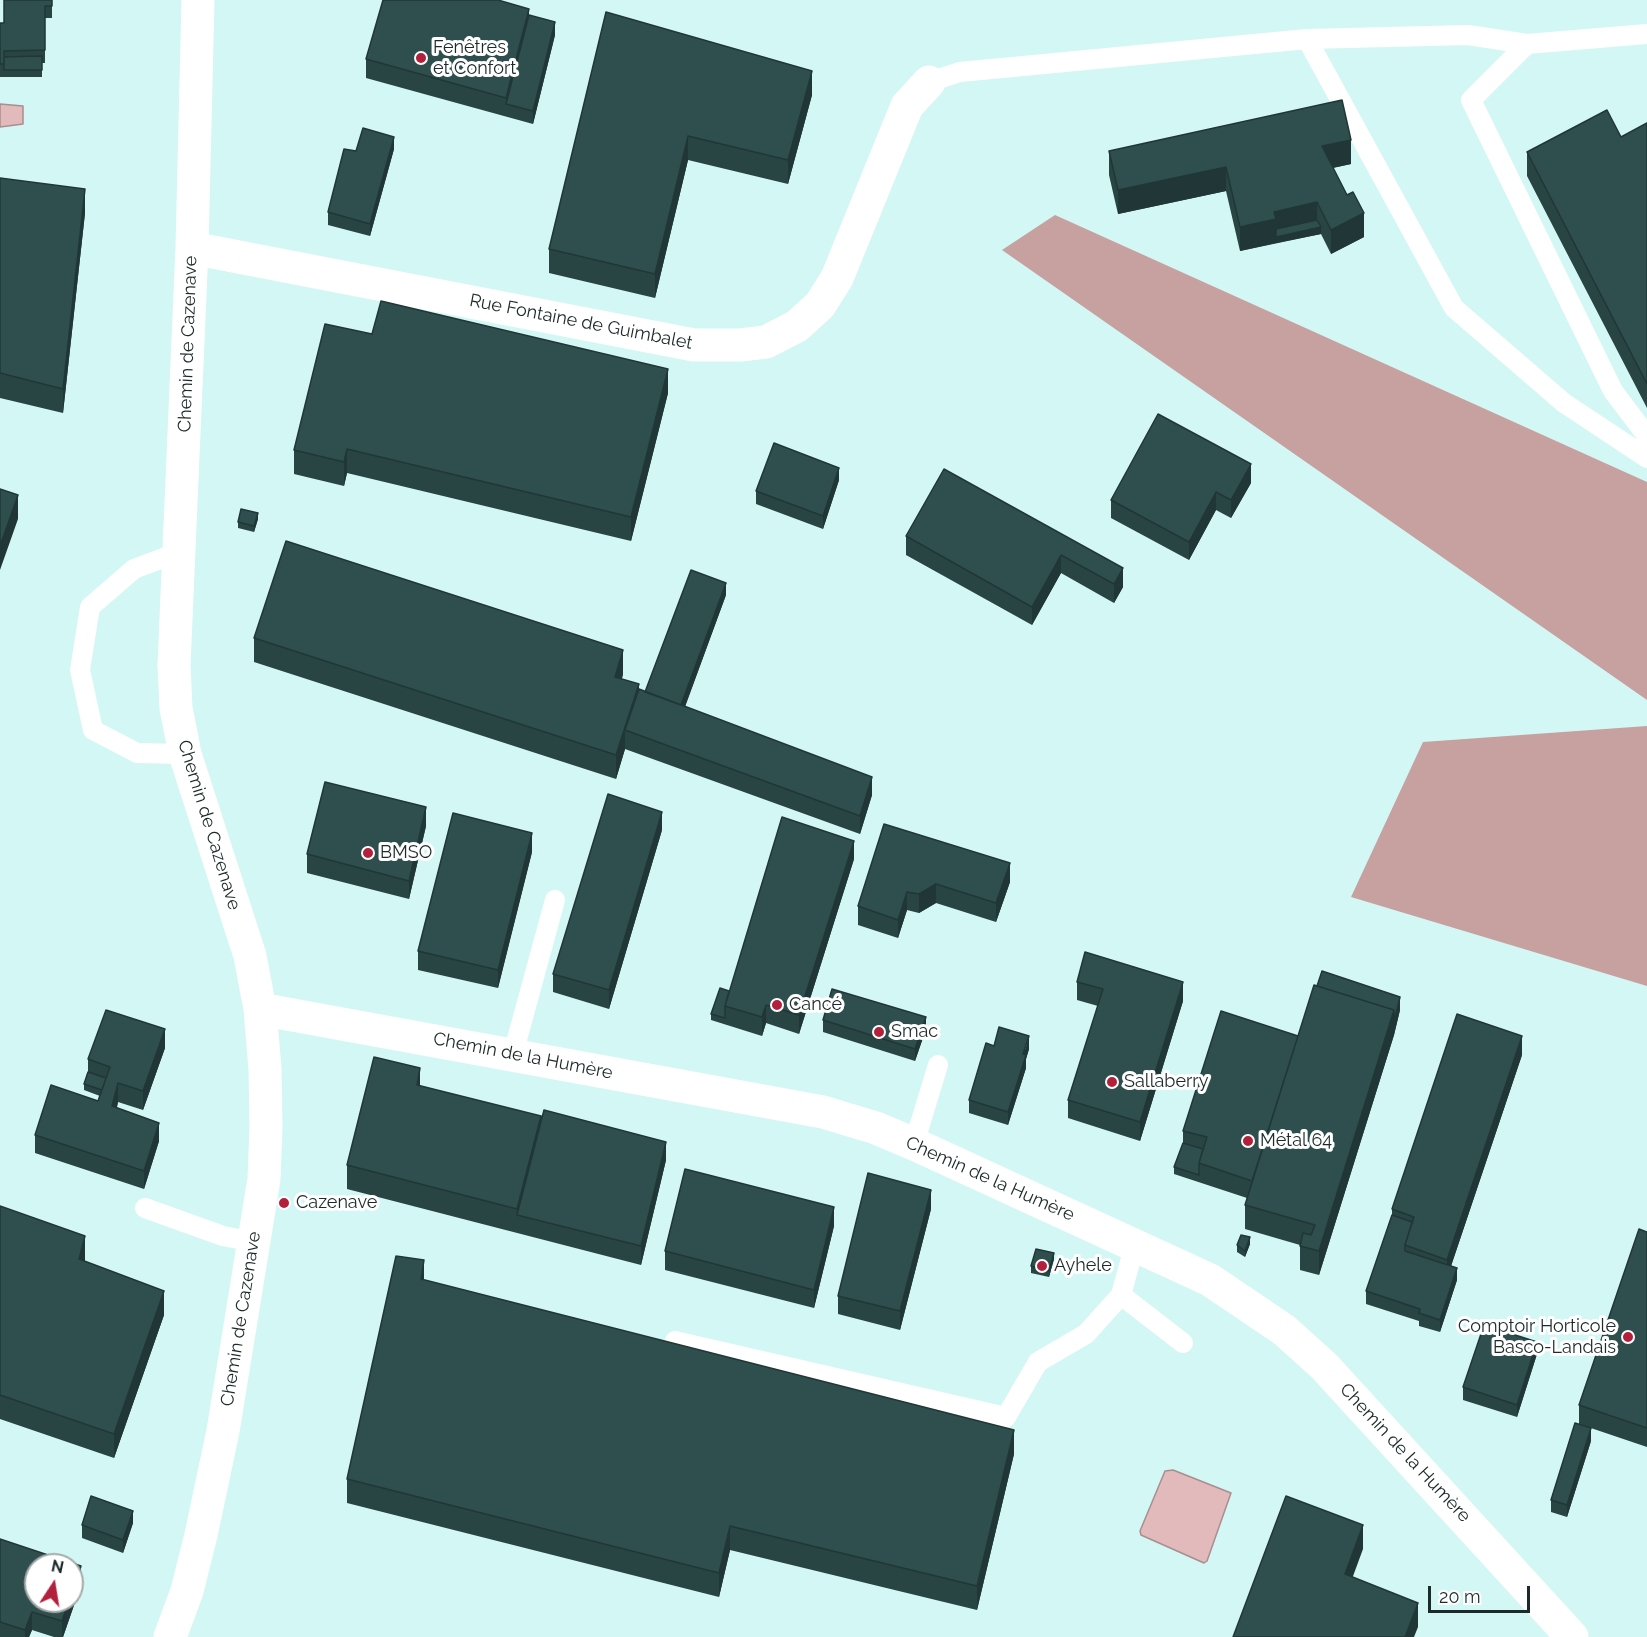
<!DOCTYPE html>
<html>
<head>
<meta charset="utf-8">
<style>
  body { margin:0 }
  #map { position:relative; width:1647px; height:1637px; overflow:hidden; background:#d3f7f5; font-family:Raleway,sans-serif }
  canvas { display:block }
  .north { position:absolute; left:24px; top:1553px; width:60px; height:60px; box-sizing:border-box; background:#fff; border:2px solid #a4aaa9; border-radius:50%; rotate:12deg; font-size:16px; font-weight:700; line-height:24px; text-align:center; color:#1c2a29 }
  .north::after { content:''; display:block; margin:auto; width:21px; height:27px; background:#b3203c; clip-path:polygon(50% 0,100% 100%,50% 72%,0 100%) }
  .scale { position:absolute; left:1428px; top:1586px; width:102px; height:27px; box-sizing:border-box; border:3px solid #1c2a29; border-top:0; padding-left:8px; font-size:18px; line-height:21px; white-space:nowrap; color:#1c2a29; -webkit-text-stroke:4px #fff; paint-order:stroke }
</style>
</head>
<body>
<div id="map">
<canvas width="1647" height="1637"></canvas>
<div class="north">N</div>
<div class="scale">20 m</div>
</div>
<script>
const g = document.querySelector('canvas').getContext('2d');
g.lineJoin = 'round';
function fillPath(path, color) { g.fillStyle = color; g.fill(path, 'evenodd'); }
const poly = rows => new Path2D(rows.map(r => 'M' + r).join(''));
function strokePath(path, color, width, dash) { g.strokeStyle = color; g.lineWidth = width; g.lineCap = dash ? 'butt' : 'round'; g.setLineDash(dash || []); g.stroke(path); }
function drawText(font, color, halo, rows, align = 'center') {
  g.font = font + ' Raleway,sans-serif'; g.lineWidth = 6; g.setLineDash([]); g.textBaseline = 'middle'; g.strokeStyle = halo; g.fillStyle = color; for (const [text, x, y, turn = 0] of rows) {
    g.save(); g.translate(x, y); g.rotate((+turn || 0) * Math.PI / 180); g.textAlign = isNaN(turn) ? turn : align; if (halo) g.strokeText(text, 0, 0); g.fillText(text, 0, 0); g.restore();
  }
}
fillPath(poly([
  [1055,215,1647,482,1647,700,1002,250],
  [1647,726,1647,986,1351,897,1423,742]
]), '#c7a0a0');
const water = poly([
  [0,104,23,106,23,124,0,127,0,104],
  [1173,1470,1231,1493,1207,1561,1204,1563,1141,1535,1140,1531,1165,1471,1173,1470]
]);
fillPath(water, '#e3babb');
strokePath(water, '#a78f8f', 1.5);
strokePath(poly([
  [1307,39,1454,308,1564,403,1647,458],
  [1527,44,1471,100,1613,391,1647,436],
  [929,82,960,72,1307,39,1468,35,1527,44,1647,34],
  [179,552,134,569,90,607,80,670,93,730,137,753,185,754],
  [513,1054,555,900],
  [914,1144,938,1065],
  [145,1208,223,1236,254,1242],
  [1121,1295,1183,1343],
  [675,1341,1006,1417,1038,1362,1086,1334,1121,1295,1135,1244]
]), '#fff', 20);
strokePath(poly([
  [192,248,694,345,740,345,766,342,797,326,820,305,837,278,907,106,929,82],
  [260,1009,823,1112,876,1128,914,1144,1210,1280,1284,1330,1324,1366,1572,1637],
  [170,1637,187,1591,201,1535,223,1431,264,1179,266,1127,265,1069,260,1009,250,956,185,754,176,708,174,665,192,248,198,0]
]), '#fff', 33);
fillPath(poly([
  [52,0,52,18,45,18,45,63,42,63,42,77,0,77,0,23,4,23],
  [606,12,812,95,788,184,688,160,655,298,549,273,549,249],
  [529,15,555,35,533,124,366,78,366,59],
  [1647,123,1647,408,1527,176,1527,152,1621,137],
  [394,149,370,236,328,225,328,212,356,151],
  [1109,151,1351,164,1333,168,1364,237,1331,254,1321,234,1240,251,1226,191,1118,214,1109,175],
  [0,178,85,213,63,413,0,398],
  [668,393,631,541,347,473,344,486,294,474,294,450],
  [944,469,1123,587,1114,603,1061,573,1032,625,906,555,906,536],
  [839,480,823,529,756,504,756,491],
  [1251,483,1231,518,1216,510,1189,560,1111,518,1111,500],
  [258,519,254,532,238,528,238,522],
  [726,595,685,707,872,795,860,834,625,749,616,779,254,662,254,638,623,674,622,679,639,689,645,692],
  [884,824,1010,882,996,922,936,903,919,913,907,910,898,938,858,925,858,906],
  [426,826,409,899,307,873,307,854],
  [662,830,609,1009,553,992,553,974],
  [532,852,498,988,418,970,418,951],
  [854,859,799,1034,766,1023,762,1036,711,1020,711,1014,729,991],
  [1077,982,1183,1001,1140,1141,1068,1118,1068,1100,1098,1006,1077,1000],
  [1400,1010,1394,1035,1319,1275,1300,1270,1300,1245,1245,1229,1245,1205,1247,1198,1174,1174,1174,1167,1183,1143,1183,1131,1298,1036],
  [823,1020,926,1029,915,1061,823,1032],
  [994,1046,1029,1049,1026,1059,1026,1068,1008,1125,969,1113,969,1100],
  [165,1048,143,1110,118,1102,117,1108,159,1141,144,1189,35,1153,35,1135,98,1101,100,1096,84,1090,84,1084,88,1072,88,1059],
  [1522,1055,1451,1266,1457,1280,1440,1332,1419,1326,1419,1321,1366,1304,1366,1291,1392,1215,1392,1209],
  [420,1086,541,1122,666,1160,641,1265,347,1189,347,1165],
  [0,1206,85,1260,85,1261,164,1315,114,1458,0,1419],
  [931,1209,900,1330,838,1314,838,1296],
  [834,1226,814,1308,665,1270,665,1251],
  [1647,1232,1647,1447,1579,1424,1579,1405],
  [1250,1244,1245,1257,1237,1252,1237,1245],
  [1054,1259,1049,1277,1031,1273,1031,1266],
  [424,1280,1014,1454,977,1610,730,1550,719,1597,347,1503,347,1479],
  [1537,1354,1517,1417,1463,1400,1463,1387],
  [1591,1441,1567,1517,1551,1512,1551,1500],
  [133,1523,123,1553,82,1538,82,1525],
  [0,1539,81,1585,63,1637,54,1637,32,1630,29,1637,0,1637]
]), '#284443');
fillPath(poly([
  [529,9,529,28,506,104,506,98],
  [555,22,555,35,533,124,533,111],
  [812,71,812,95,788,184,788,160],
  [688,136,688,160,655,298,655,274],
  [394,137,394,149,370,236,370,224],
  [1351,140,1351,164,1322,170,1322,146],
  [1226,167,1226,191,1118,214,1118,190],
  [85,189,85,213,63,413,63,389],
  [1317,202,1317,226,1276,236,1276,243,1240,251,1240,227,1274,212],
  [1364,213,1364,237,1331,254,1331,230],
  [1321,227,1321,234,1276,243,1276,237],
  [668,369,668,393,631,541,631,517],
  [347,449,347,473,344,486,344,462],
  [1251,464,1251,483,1231,518,1231,500],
  [839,468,839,480,823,529,823,516],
  [1216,492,1216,510,1189,560,1189,542],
  [18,495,18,519,0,570,0,546],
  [258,513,258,519,254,532,254,526],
  [1061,555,1061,573,1032,625,1032,607],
  [1123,568,1123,587,1114,603,1114,584],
  [726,583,726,595,681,717,681,705],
  [623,650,623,674,615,701,615,677],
  [639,684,639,708,625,730,625,749,616,779,616,755],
  [872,777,872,795,860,834,860,816],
  [426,807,426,826,409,899,409,881],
  [662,812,662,830,609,1009,609,990],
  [532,833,532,852,498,988,498,970],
  [854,841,854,859,799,1034,799,1015],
  [1010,863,1010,882,996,922,996,903],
  [936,884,936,903,919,913,919,894],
  [907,892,907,910,898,938,898,920],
  [1183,982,1183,1001,1140,1141,1140,1122],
  [1400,997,1400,1010,1394,1035,1319,1275,1319,1251,1394,1010],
  [766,1005,766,1023,762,1036,762,1017],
  [926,1017,926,1029,915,1061,915,1049],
  [165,1029,165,1048,143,1110,143,1091],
  [1029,1036,1029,1049,1026,1059,1026,1068,1008,1125,1008,1112],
  [1522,1036,1522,1055,1447,1278,1447,1260],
  [420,1068,420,1092,417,1085],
  [118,1083,118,1102,112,1124,112,1106],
  [541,1116,541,1140,517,1215,517,1233,517,1209],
  [159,1123,159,1141,144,1189,144,1171],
  [666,1142,666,1160,641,1265,641,1246],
  [931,1190,931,1209,900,1330,900,1311],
  [834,1207,834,1226,814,1308,814,1290],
  [85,1236,85,1260,79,1283,79,1259],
  [1250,1237,1250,1244,1245,1257,1245,1251],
  [1054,1253,1054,1259,1049,1277,1049,1271],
  [424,1260,424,1284,421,1279],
  [1457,1268,1457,1280,1440,1332,1440,1320],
  [164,1291,164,1315,114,1458,114,1434],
  [1537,1342,1537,1354,1517,1417,1517,1405],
  [1591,1428,1591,1441,1567,1517,1567,1505],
  [1014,1430,1014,1454,977,1610,977,1586],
  [133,1511,133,1523,123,1553,123,1540],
  [1363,1525,1363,1549,1345,1598,1345,1574],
  [730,1526,730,1550,719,1597,719,1573],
  [81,1566,81,1585,63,1637,62,1637,62,1621,69,1601,72,1601,72,1593],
  [1418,1603,1418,1627,1414,1637,1405,1637],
  [32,1612,32,1630,29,1637,25,1637,25,1630]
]), '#213737');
const building = poly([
  [4,0,52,0,52,6,45,6,45,50,4,51,4,64,0,64,0,23,4,23,4,0],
  [383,0,498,0,529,9,506,98,366,59,383,0],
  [606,12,812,71,788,160,688,136,655,274,549,249,606,12],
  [529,15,555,22,533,111,506,104,529,15],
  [42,56,42,70,4,70,4,57,42,56],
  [1342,100,1351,140,1322,146,1347,195,1353,192,1364,213,1331,230,1317,202,1274,212,1276,219,1240,227,1226,167,1118,190,1109,151,1342,100],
  [1607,110,1621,137,1647,123,1647,384,1527,152,1607,110],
  [363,128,394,137,370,224,328,212,344,149,356,151,363,128],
  [0,178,85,189,63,389,0,373,0,178],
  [1317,220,1321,227,1276,237,1276,229,1317,220],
  [381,301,668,369,631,517,347,449,344,462,294,450,325,324,372,334,381,301],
  [1158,414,1251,464,1231,500,1216,492,1189,542,1111,500,1158,414],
  [774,443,839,468,823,516,756,491,774,443],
  [944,469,1123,568,1114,584,1061,555,1032,607,906,536,944,469],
  [0,489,18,495,0,546,0,489],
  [241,509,258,513,254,526,238,522,241,509],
  [286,541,623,650,615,677,639,684,616,755,254,638,286,541],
  [691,570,726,583,681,705,645,692,691,570],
  [639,689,872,777,860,816,625,730,639,689],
  [325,782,426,807,409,881,307,854,325,782],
  [608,794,662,812,609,990,553,974,608,794],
  [453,813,532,833,498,970,418,951,453,813],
  [782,817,854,841,799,1015,766,1005,762,1017,725,1006,782,817],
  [884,824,1010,863,996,903,936,884,919,894,907,892,898,920,858,906,884,824],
  [1085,952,1183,982,1140,1122,1068,1100,1103,989,1077,982,1085,952],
  [1322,971,1400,997,1394,1022,1394,1010,1317,986,1322,971],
  [1314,985,1394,1010,1319,1251,1300,1246,1303,1233,1311,1235,1315,1225,1245,1205,1314,985],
  [720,988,729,991,725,1006,725,1018,711,1014,720,988],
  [832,989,926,1017,915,1049,823,1020,832,989],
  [106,1010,165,1029,143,1091,118,1083,112,1106,159,1123,144,1171,35,1135,51,1085,98,1101,110,1067,88,1059,106,1010],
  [1221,1011,1298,1036,1252,1181,1199,1163,1207,1137,1183,1131,1221,1011],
  [1457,1014,1522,1036,1447,1260,1405,1245,1414,1217,1392,1209,1457,1014],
  [999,1027,1029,1036,1023,1054,1026,1055,1008,1112,969,1100,986,1043,994,1046,999,1027],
  [374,1057,420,1068,417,1085,541,1116,517,1209,347,1165,374,1057],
  [88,1072,106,1078,102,1090,84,1084,88,1072],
  [544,1110,666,1142,641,1246,517,1215,544,1110],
  [1183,1143,1203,1149,1199,1163,1199,1175,1174,1167,1183,1143],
  [685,1169,834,1207,814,1290,665,1251,685,1169],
  [868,1173,931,1190,900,1311,838,1296,868,1173],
  [0,1206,85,1236,79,1259,164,1291,114,1434,0,1395,0,1206],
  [1392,1215,1412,1222,1405,1245,1405,1251,1457,1268,1440,1320,1419,1313,1420,1309,1366,1291,1392,1215],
  [1639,1229,1647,1232,1647,1428,1579,1405,1639,1229],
  [1241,1235,1250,1237,1245,1251,1237,1245,1241,1235],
  [1036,1249,1054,1253,1049,1271,1031,1266,1036,1249],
  [396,1256,424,1260,421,1279,1014,1430,977,1586,730,1526,719,1573,347,1479,396,1256],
  [1484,1325,1537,1342,1517,1405,1463,1387,1484,1325],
  [1575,1423,1591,1428,1567,1505,1551,1500,1575,1423],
  [91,1496,133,1511,123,1540,82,1525,91,1496],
  [1286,1496,1363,1525,1345,1574,1418,1603,1405,1637,1233,1637,1286,1496],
  [0,1539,81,1566,72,1593,72,1565,36,1565,36,1601,69,1601,62,1621,32,1612,25,1630,0,1622,0,1539]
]);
fillPath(building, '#2f4f4e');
strokePath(building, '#213737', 1.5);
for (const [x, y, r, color] of [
  [421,58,6,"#b3203c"],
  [368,853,6,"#b3203c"],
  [777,1005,6,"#b3203c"],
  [879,1032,6,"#b3203c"],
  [1112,1082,6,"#b3203c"],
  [1248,1141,6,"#b3203c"],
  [284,1203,6,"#b3203c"],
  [1042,1266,6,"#b3203c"],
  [1628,1337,6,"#b3203c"]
]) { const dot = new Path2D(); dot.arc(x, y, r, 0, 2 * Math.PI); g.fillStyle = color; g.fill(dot); strokePath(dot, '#fff', 2); }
drawText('18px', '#1c2a29', '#fff', [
  ["Fenêtres",433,48],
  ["et Confort",433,69],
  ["BMSO",380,853],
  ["Cancé",789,1005],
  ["Smac",891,1032],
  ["Sallaberry",1124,1082],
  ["Métal 64",1260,1141],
  ["Cazenave",296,1203],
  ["Ayhele",1054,1266],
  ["Comptoir Horticole",1616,1327,"right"],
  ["Basco-Landais",1616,1348,"right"]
], 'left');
drawText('18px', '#1c2a29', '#fff', [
  ["Rue Fontaine de Guimbalet",581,322,11],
  ["Chemin de Cazenave",188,344,-88],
  ["Chemin de Cazenave",209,825,73],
  ["Chemin de la Humère",523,1056,11],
  ["Chemin de la Humère",990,1179,24],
  ["Chemin de Cazenave",241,1319,-81],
  ["Chemin de la Humère",1405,1453,47]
]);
</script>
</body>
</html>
